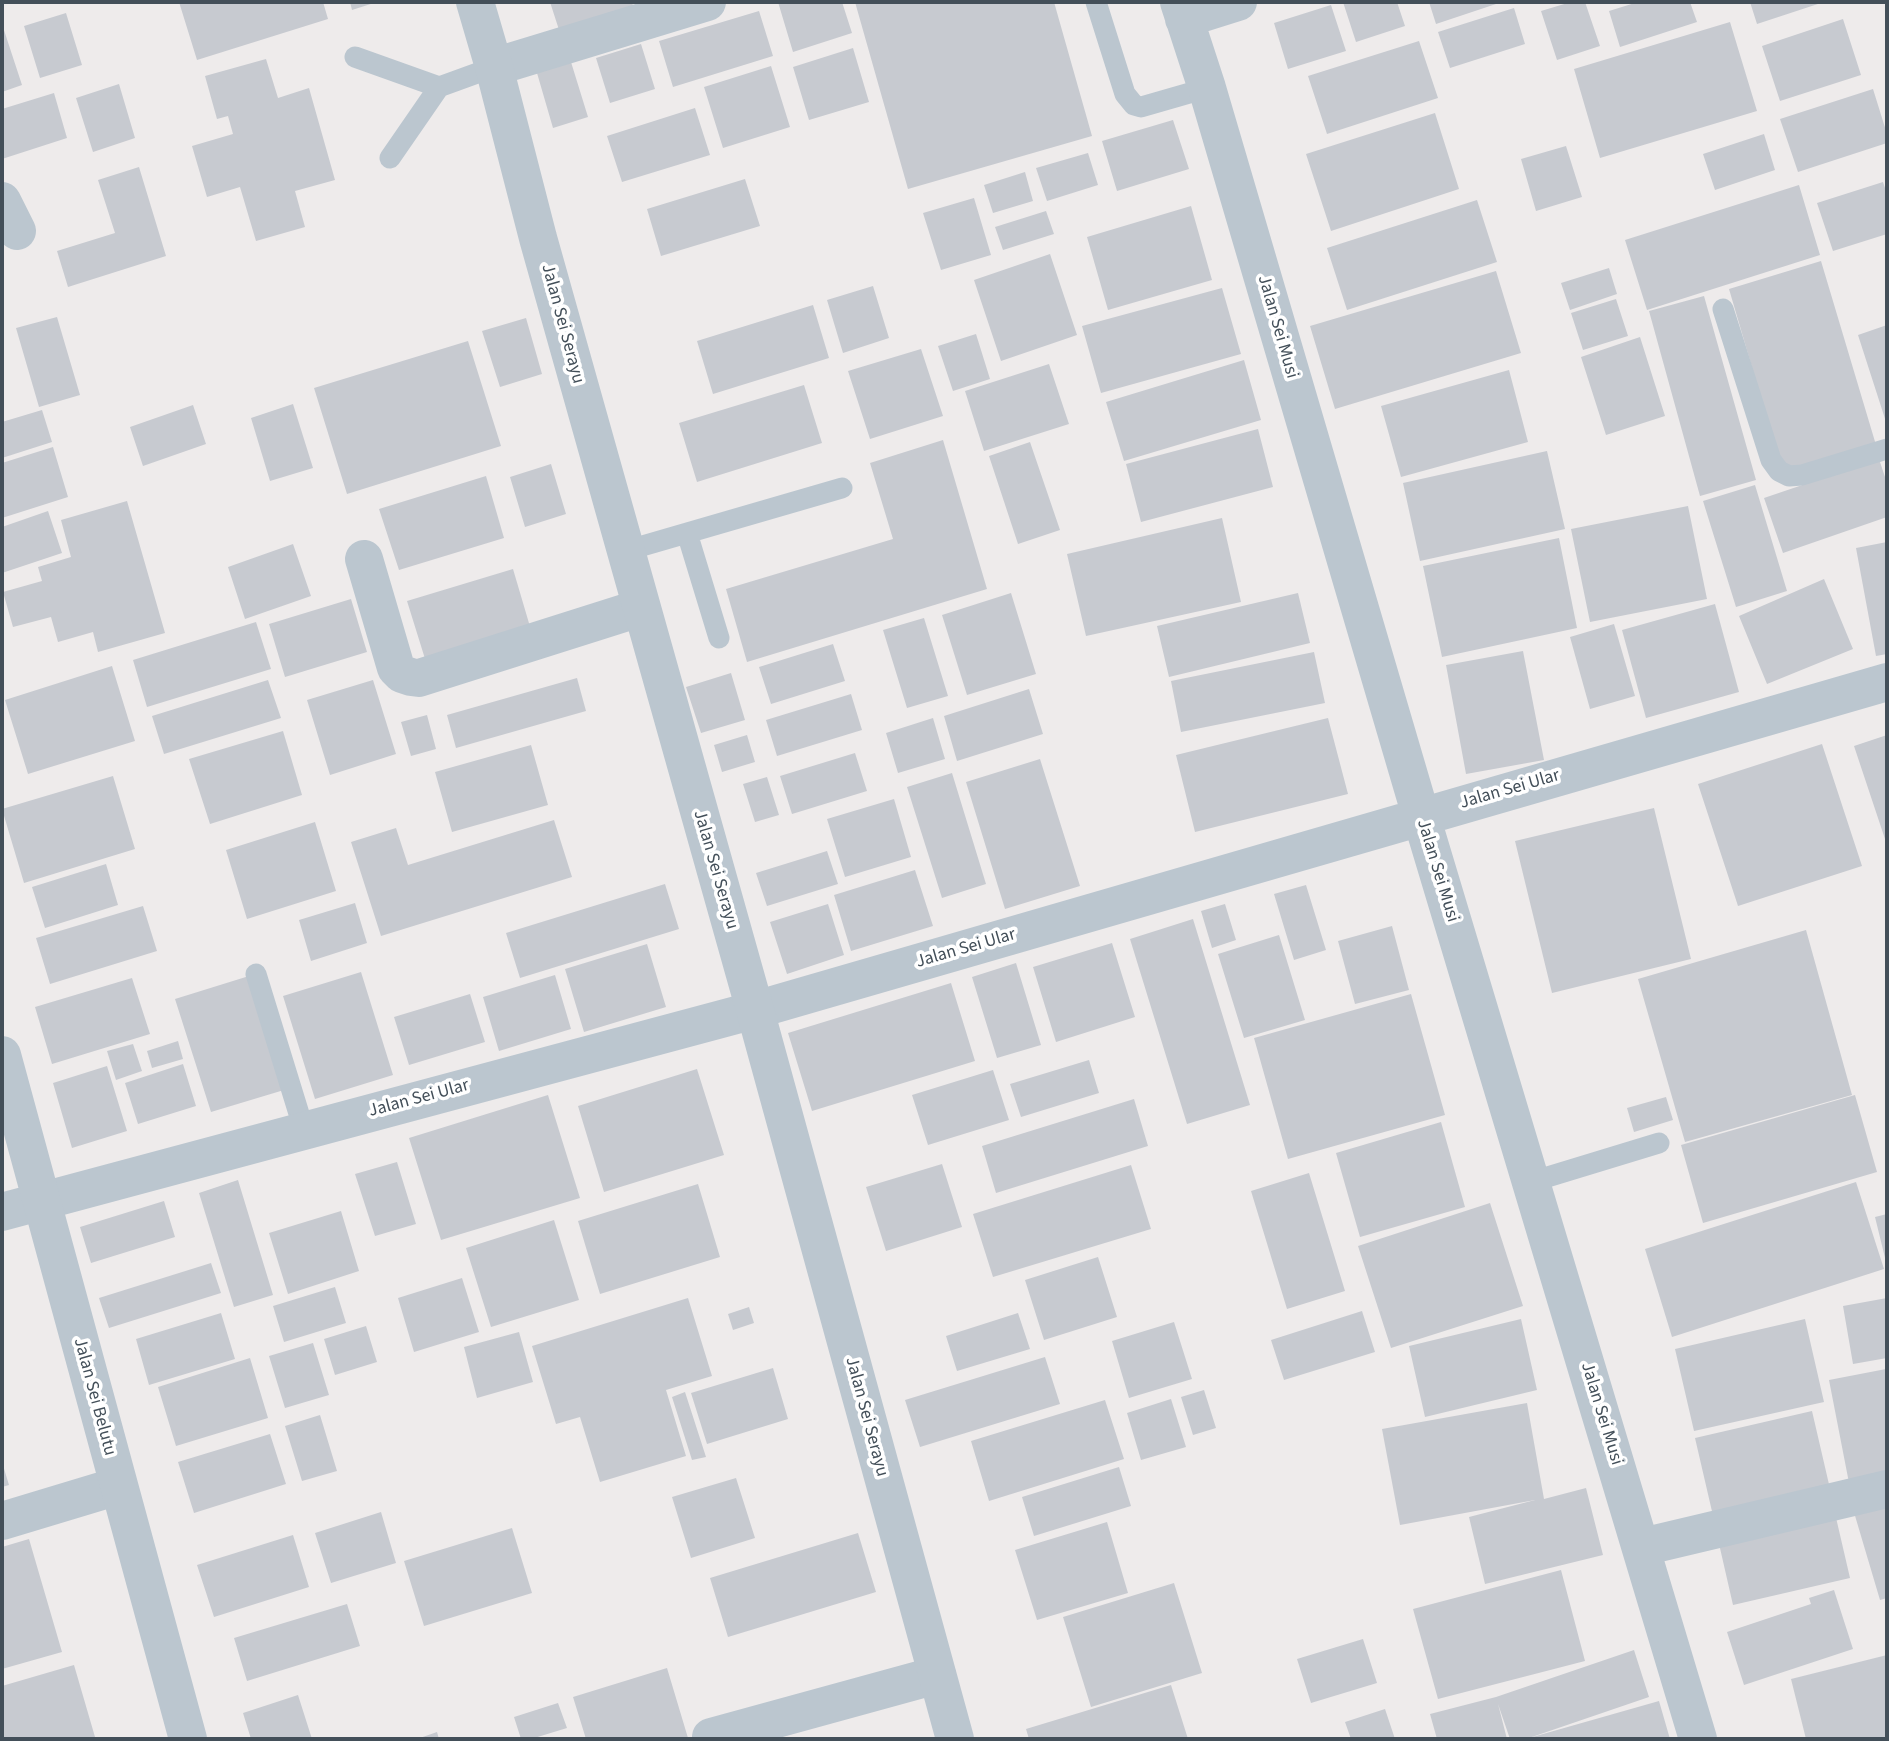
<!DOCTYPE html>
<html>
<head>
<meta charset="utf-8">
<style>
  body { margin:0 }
  #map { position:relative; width:1889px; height:1741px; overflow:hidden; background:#eeebeb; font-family:"Source Sans 3",sans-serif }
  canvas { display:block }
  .frame { position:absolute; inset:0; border:4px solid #434f59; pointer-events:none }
</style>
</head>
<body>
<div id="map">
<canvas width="1889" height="1741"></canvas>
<div class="frame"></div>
</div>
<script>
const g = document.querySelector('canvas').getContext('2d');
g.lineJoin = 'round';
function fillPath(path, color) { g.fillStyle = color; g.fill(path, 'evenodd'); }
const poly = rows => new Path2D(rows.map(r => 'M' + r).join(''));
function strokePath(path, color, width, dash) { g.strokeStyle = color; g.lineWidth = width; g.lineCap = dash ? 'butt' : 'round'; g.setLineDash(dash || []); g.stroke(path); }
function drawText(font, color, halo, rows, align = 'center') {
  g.font = font + ' "Source Sans 3",sans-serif'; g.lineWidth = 7; g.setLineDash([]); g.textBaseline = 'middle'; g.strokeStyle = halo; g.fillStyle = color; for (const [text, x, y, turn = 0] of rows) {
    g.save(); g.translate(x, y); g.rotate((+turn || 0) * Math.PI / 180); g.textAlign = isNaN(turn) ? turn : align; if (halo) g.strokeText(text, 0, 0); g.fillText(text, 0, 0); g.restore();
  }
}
fillPath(poly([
  [179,2,323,2,328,19,197,60],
  [350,2,377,2,352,10],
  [550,2,632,2,635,13,561,36],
  [778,2,842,2,852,33,793,52],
  [855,2,1054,2,1092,136,908,189],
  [1343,2,1397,2,1405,26,1356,42],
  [1429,2,1502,2,1436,24],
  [1571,2,1585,2,1600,46,1557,60,1541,11],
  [1638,2,1690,2,1697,22,1620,47,1609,11],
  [1750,2,1824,2,1757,24],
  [1331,5,1346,51,1288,69,1274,23],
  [1514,8,1525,44,1450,68,1438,32],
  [759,11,773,56,673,87,659,41],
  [66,13,82,65,40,78,24,26],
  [1843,19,1861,75,1780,101,1762,46],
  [1730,22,1757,111,1600,158,1574,69],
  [2,24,22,85,2,92],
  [1419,41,1438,98,1327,134,1308,76],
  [641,44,655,89,610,103,596,58],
  [853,48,869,102,809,120,793,67],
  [266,59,278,98,309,88,335,180,295,191,305,227,256,241,240,187,207,197,192,146,233,134,228,116,217,119,205,76],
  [571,62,588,117,553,128,537,73],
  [771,66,790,127,723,148,704,87],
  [119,84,135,138,93,152,76,98],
  [1873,89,1887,134,1887,143,1798,172,1780,119],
  [54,93,67,138,2,159,2,109],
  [695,108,710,155,622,182,607,136],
  [1435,113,1459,189,1331,231,1306,154],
  [1173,120,1189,169,1117,191,1102,141],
  [1764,134,1775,170,1715,190,1703,154],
  [1566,146,1582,197,1536,211,1521,159],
  [1088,153,1098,185,1047,201,1036,168],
  [139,167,166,256,68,287,57,251,115,233,98,180],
  [1025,172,1033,201,993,213,984,185],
  [745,179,760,226,661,256,647,209],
  [1883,182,1887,194,1887,234,1833,251,1817,203],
  [1799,185,1820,255,1647,310,1625,240],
  [974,198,991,255,941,270,923,213],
  [1477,200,1497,262,1347,310,1327,248],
  [1191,206,1212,280,1108,310,1087,237],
  [1046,211,1054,234,1003,250,995,227],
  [1050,254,1077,335,1001,361,974,280],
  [1821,261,1876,445,1783,473,1729,289],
  [1609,268,1617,294,1570,310,1561,283],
  [1496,271,1521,353,1335,409,1310,326],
  [873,286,889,338,843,353,827,300],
  [1222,288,1241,354,1101,393,1082,326],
  [1704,296,1756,480,1700,496,1649,311],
  [1616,299,1628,336,1583,350,1571,313],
  [813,305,829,358,713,394,697,341],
  [57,317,80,395,39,407,16,328],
  [526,318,542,374,500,387,482,331],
  [1887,325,1887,425,1858,335],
  [976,334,990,379,953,391,938,346],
  [1640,337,1665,416,1606,435,1581,357],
  [468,341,501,446,347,494,314,388],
  [921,349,943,416,870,439,848,371],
  [1244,360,1261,420,1124,461,1106,402],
  [1049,364,1069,424,984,451,965,391],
  [1509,370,1528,442,1401,477,1381,406],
  [804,385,822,443,697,482,679,423],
  [293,404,313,468,270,481,251,418],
  [193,405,206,444,143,466,130,427],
  [42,410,52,442,2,458,2,422],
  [1258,429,1273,487,1141,522,1126,464],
  [943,440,987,589,747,662,726,589,893,539,870,463],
  [1030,442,1060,530,1018,544,989,456],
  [53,447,68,497,2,518,2,463],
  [1547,451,1565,529,1420,561,1403,483],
  [1879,459,1887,483,1887,517,1783,553,1764,498],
  [551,464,566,514,525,527,510,477],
  [486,476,504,538,399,570,379,509],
  [1755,485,1787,591,1736,607,1703,501],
  [127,501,165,633,98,652,93,632,58,642,51,617,13,627,3,592,42,581,38,567,71,557,61,520],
  [1688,506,1707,599,1590,622,1571,529],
  [48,511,62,553,2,573,2,527],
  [1222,518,1241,602,1086,636,1067,554],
  [1559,538,1577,628,1442,657,1423,566],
  [1887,542,1887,654,1876,656,1856,548],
  [293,544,311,596,245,619,228,567],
  [513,569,531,630,426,662,407,601],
  [1824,579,1853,649,1767,684,1739,616],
  [1011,593,1036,674,967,695,942,615],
  [1298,593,1310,643,1169,677,1157,626],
  [351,599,367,652,285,677,269,624],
  [1715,604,1739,692,1646,718,1622,630],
  [924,618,948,696,907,708,883,630],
  [256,622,271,669,147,707,133,660],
  [1614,624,1635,696,1590,709,1570,637],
  [833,644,845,681,771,704,759,667],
  [1523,651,1544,760,1466,774,1446,665],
  [1314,652,1325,703,1181,732,1171,681],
  [112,666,135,741,28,774,5,700],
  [731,673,745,720,701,733,686,687],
  [577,678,586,711,456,748,447,715],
  [268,680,281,718,164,754,152,716],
  [373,680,396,754,330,775,307,700],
  [1029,689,1043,734,957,761,944,716],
  [851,694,862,730,777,756,766,720],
  [427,715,436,749,411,756,401,722],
  [933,718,945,759,898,773,886,733],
  [1328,718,1348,794,1195,832,1176,755],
  [283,731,302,795,210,824,189,759],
  [747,735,755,762,722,772,714,745],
  [1887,735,1887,845,1854,746],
  [1822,744,1862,866,1738,906,1698,784],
  [531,745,548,805,452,832,435,772],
  [855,753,867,791,792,814,780,776],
  [1040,759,1080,886,1005,909,966,782],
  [952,773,986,884,942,898,907,787],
  [113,776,135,849,24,883,2,809],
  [767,777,779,815,755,822,743,784],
  [894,799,911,857,845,877,827,819],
  [1654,808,1691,959,1552,993,1515,841],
  [554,820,572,877,381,936,351,842,396,828,408,865],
  [315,822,336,891,247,919,226,850],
  [827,851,838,884,767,906,756,873],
  [106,864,118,905,45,928,32,887],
  [915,870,933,926,851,951,834,895],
  [665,884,679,929,520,978,506,933],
  [1306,885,1326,950,1294,960,1274,894],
  [355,903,367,943,311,961,299,920],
  [828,904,844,955,787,974,770,922],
  [1225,904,1236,940,1212,948,1201,911],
  [143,906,157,951,50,984,36,938],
  [1193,919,1250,1105,1187,1124,1130,939],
  [1392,926,1409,990,1355,1004,1338,941],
  [1806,930,1852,1095,1685,1142,1638,979],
  [1279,935,1305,1020,1244,1038,1218,954],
  [1112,943,1135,1017,1056,1042,1033,967],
  [647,944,666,1007,584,1032,565,969],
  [1016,963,1041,1045,997,1058,972,977],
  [361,972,393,1075,315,1099,283,996],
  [555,975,571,1029,499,1051,483,997],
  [249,976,284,1090,211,1112,175,999],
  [132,978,150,1034,52,1064,35,1007],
  [951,983,975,1061,812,1111,788,1033],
  [470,994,485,1042,409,1065,394,1017],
  [1411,994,1445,1115,1288,1159,1254,1038],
  [178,1041,183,1059,152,1068,147,1051],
  [133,1044,142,1071,116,1080,107,1051],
  [1089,1060,1099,1093,1021,1117,1010,1084],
  [183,1064,196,1106,138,1124,125,1083],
  [107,1066,127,1131,72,1148,53,1083],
  [697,1069,724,1155,604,1192,578,1106],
  [993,1070,1009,1120,928,1145,912,1095],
  [548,1095,580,1198,441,1240,409,1138],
  [1855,1095,1877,1172,1703,1223,1681,1145],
  [1666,1097,1673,1120,1634,1132,1627,1108],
  [1134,1099,1148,1146,996,1193,982,1146],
  [1441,1122,1465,1207,1360,1237,1336,1153],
  [397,1162,416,1224,375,1236,355,1174],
  [942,1164,962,1227,886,1251,866,1187],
  [1131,1165,1151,1229,993,1277,973,1214],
  [1309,1173,1345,1291,1287,1309,1251,1191],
  [238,1180,273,1295,234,1307,199,1193],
  [1856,1182,1884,1269,1672,1337,1645,1249],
  [698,1184,720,1257,600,1294,578,1221],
  [164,1201,175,1237,91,1263,80,1227],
  [1490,1203,1523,1306,1391,1348,1358,1246],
  [341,1211,359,1271,288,1294,269,1233],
  [1887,1214,1887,1262,1886,1262,1875,1217],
  [554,1220,579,1300,491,1327,466,1248],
  [1098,1257,1117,1317,1044,1340,1025,1280],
  [211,1263,221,1293,109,1328,99,1298],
  [462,1278,479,1332,414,1352,398,1298],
  [335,1287,346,1323,284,1342,273,1306],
  [688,1298,712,1376,666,1390,686,1456,600,1482,580,1417,556,1424,532,1346],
  [1887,1298,1887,1358,1853,1364,1843,1306],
  [749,1307,754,1323,733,1330,728,1314],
  [1362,1311,1375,1352,1284,1380,1271,1340],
  [221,1313,235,1359,149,1385,136,1339],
  [1018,1313,1030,1349,957,1371,946,1336],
  [1521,1319,1537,1390,1425,1417,1409,1346],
  [1805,1319,1824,1402,1694,1431,1675,1349],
  [1174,1322,1192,1379,1129,1398,1112,1341],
  [366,1326,377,1362,335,1375,324,1339],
  [519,1332,533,1382,477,1398,464,1347],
  [313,1343,329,1395,285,1408,269,1356],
  [1045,1357,1060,1404,920,1447,905,1400],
  [250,1358,268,1418,176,1446,158,1387],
  [773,1368,788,1419,707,1444,691,1393],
  [1886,1369,1887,1481,1850,1488,1829,1380],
  [1204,1390,1216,1428,1193,1435,1181,1397],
  [685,1392,706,1457,692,1460,672,1397],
  [1171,1399,1186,1447,1141,1460,1127,1413],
  [1105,1400,1124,1459,989,1501,971,1441],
  [1527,1403,1544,1499,1586,1488,1603,1555,1485,1584,1469,1517,1535,1500,1400,1525,1382,1429],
  [1812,1411,1831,1493,1714,1520,1695,1438],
  [320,1415,337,1471,302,1481,285,1426],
  [270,1434,286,1484,194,1513,178,1462],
  [2,1462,9,1485,2,1487],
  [1119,1467,1131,1506,1034,1536,1022,1497],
  [736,1478,755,1538,691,1558,672,1497],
  [1887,1499,1887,1598,1880,1600,1853,1509],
  [1834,1509,1850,1578,1733,1605,1717,1535],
  [381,1512,396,1563,331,1583,315,1533],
  [1107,1522,1128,1593,1037,1620,1015,1550],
  [512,1528,532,1593,424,1626,404,1561],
  [858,1533,876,1592,728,1637,710,1578],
  [293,1535,309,1587,214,1617,197,1565],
  [29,1539,62,1652,2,1669,2,1547],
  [1561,1570,1585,1661,1438,1699,1413,1609],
  [1174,1583,1202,1673,1091,1707,1063,1617],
  [1834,1590,1853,1649,1744,1685,1727,1632,1811,1604,1809,1598],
  [347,1604,360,1646,247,1681,234,1638],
  [1363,1639,1377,1683,1311,1703,1297,1659],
  [1634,1650,1649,1697,1529,1738,1659,1701,1670,1739,1510,1739,1498,1704,1507,1739,1437,1739,1430,1714,1496,1697],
  [1887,1655,1887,1739,1806,1739,1791,1679],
  [74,1665,95,1737,87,1739,2,1739,2,1686],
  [667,1668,688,1738,586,1739,573,1697],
  [1171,1685,1188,1739,1029,1739,1026,1729],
  [298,1695,312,1739,251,1739,243,1713],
  [558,1703,567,1728,531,1739,521,1739,514,1717],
  [1385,1709,1395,1739,1351,1739,1345,1722],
  [437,1732,439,1739,417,1739]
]), '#c7cad0');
strokePath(poly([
  [1096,2,1125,94,1134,105,1141,107,1207,88],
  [355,57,439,87,494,67],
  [390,158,439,87],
  [1723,309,1771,460,1779,471,1789,476,1802,475,1887,449],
  [687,533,719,638],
  [625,551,842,488],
  [256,974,304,1130],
  [1531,1182,1659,1143]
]), '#bbc6cf', 21);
strokePath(poly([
  [1179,2,1207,88,1421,816,1698,1739],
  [1184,19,1238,2],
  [494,67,707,2],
  [2,201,17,231],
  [364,559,396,668,402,674,411,677,419,678,640,608],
  [2,1212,755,1010,1887,682],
  [2,1521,118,1486],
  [1642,1547,1887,1489],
  [711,1737,937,1675]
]), '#bbc6cf', 38);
strokePath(poly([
  [475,2,494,67,538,238,755,1010,955,1739],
  [2,1055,188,1739]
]), '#bbc6cf', 38);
drawText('18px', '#434f59', '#fff', [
  ["Jalan Sei Serayu",562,324,75],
  ["Jalan Sei Musi",1277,327,74],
  ["Jalan Sei Ular",1510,790,-16],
  ["Jalan Sei Serayu",715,870,74],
  ["Jalan Sei Musi",1437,871,73],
  ["Jalan Sei Ular",966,949,-16],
  ["Jalan Sei Ular",419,1099,-15],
  ["Jalan Sei Belutu",94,1397,75],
  ["Jalan Sei Musi",1601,1414,73],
  ["Jalan Sei Serayu",866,1417,75]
]);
</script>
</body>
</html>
